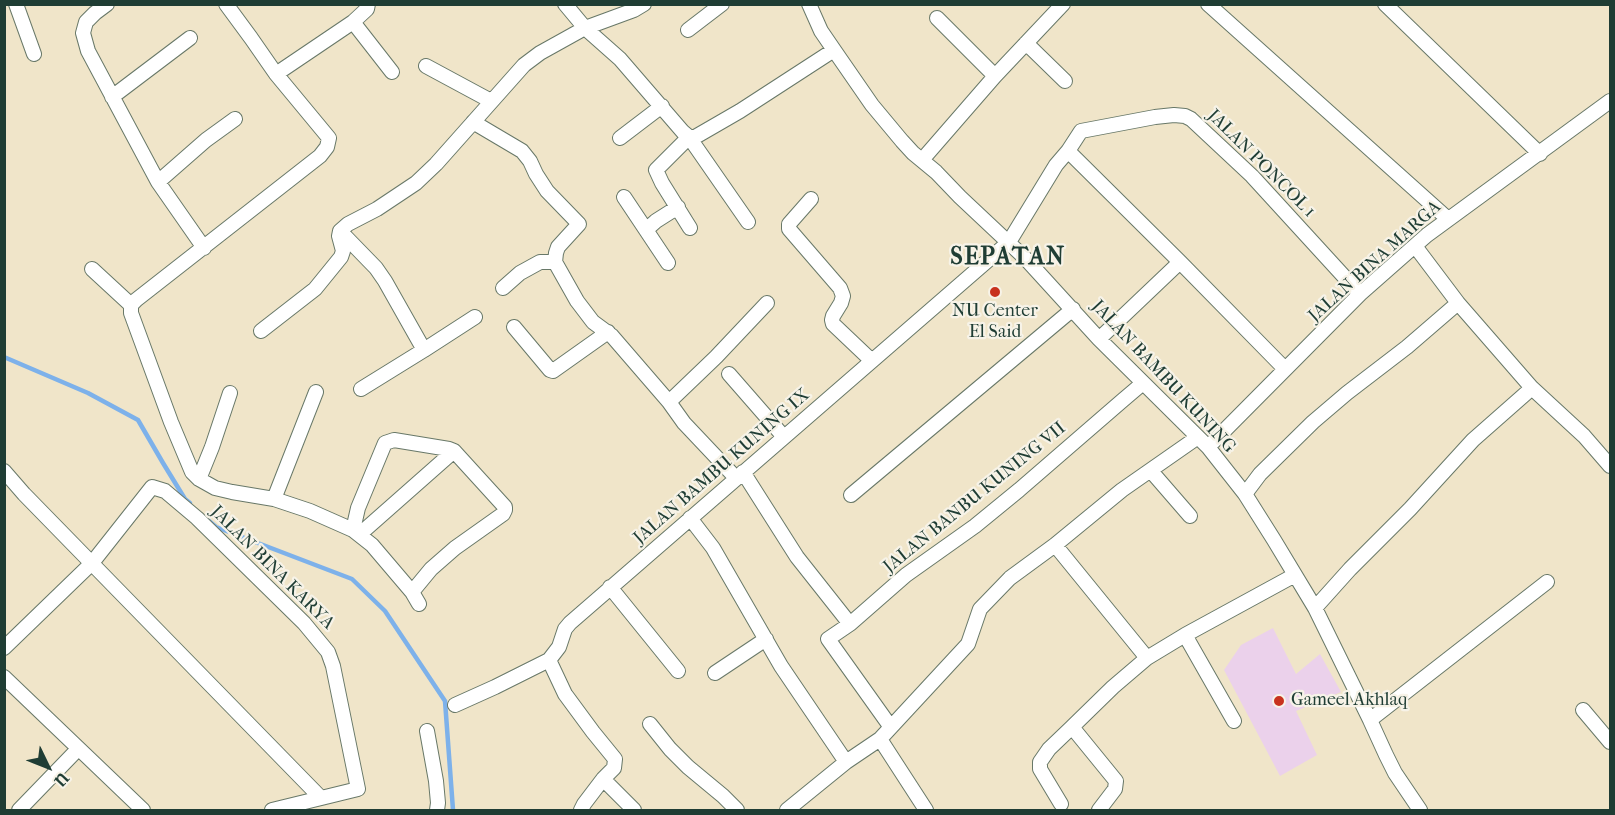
<!DOCTYPE html>
<html>
<head>
<meta charset="utf-8">
<style>
  body { margin:0 }
  #map { position:relative; width:1615px; height:815px; overflow:hidden; background:#f0e5c9; font-family:"IM FELL French Canon",serif }
  canvas { display:block }
  .frame { position:absolute; inset:0; border:6px solid #1f3d34; pointer-events:none }
  .north { position:absolute; left:18px; top:737px; width:60px; height:60px; -webkit-text-stroke:4px #f7f3e8; paint-order:stroke; rotate:133deg; font-size:16px; font-weight:700; line-height:24px; text-align:center; color:#1f3d34 }
  .north::after { content:''; display:block; margin:auto; width:21px; height:27px; background:#1f3d34; clip-path:polygon(50% 0,100% 100%,50% 72%,0 100%) }
</style>
</head>
<body>
<div id="map">
<canvas width="1615" height="815"></canvas>
<div class="frame"></div>
<div class="north">U</div>
</div>
<script>
const g = document.querySelector('canvas').getContext('2d');
g.lineJoin = 'round';
function fillPath(path, color) { g.fillStyle = color; g.fill(path, 'evenodd'); }
const poly = rows => new Path2D(rows.map(r => 'M' + r).join(''));
function strokePath(path, color, width, dash) { g.strokeStyle = color; g.lineWidth = width; g.lineCap = dash ? 'butt' : 'round'; g.setLineDash(dash || []); g.stroke(path); }
function drawText(font, color, halo, rows, align = 'center') {
  g.font = font + ' "IM FELL French Canon",serif'; g.lineWidth = 4.5; g.setLineDash([]); g.textBaseline = 'middle'; g.strokeStyle = halo; g.fillStyle = color; for (const [text, x, y, turn = 0] of rows) {
    g.save(); g.translate(x, y); g.rotate((+turn || 0) * Math.PI / 180); g.textAlign = isNaN(turn) ? turn : align; if (halo) g.strokeText(text, 0, 0); g.fillText(text, 0, 0); g.restore();
  }
}
fillPath(poly([
  [1273,628,1296,674,1320,654,1341,692,1296,711,1317,755,1280,776,1224,670,1241,645]
]), '#ebd1eb');
strokePath(poly([
  [4,357,88,393,138,420,163,463,185,499,190,503],
  [209,521,216,527,352,579,385,611,445,701,453,810]
]), '#7db1ea', 4.5);
const minor = poly([
  [16,4,34,54],
  [107,4,95,13,86,22,83,33,88,51,158,182,204,248],
  [565,4,585,28,620,59,683,132,689,137,748,222],
  [809,4,821,31,834,50,872,105,902,141,913,153,936,172,960,197,1026,259,1099,339,1208,447,1245,494,1274,540,1315,608,1370,720,1386,755,1395,773,1420,810],
  [1208,4,1448,219],
  [1385,4,1540,154],
  [937,18,995,76],
  [353,22,392,72],
  [688,30,722,4],
  [1026,43,1065,81],
  [426,66,491,101],
  [276,74,353,22,367,9,368,4],
  [112,97,190,38],
  [473,122,522,151,530,161,536,174,547,191,579,224,558,247,556,253,555,262,577,301,593,322,612,336,669,402,716,357,767,303],
  [620,138,662,106],
  [1068,151,1180,262,1285,369],
  [922,160,995,76,1063,4],
  [158,182,206,140,235,119],
  [624,197,646,230],
  [811,199,789,224,789,229,840,288,843,296,841,303,833,316,832,320,833,324,872,361],
  [690,228,662,183,656,170,689,137,695,137,740,111,834,50],
  [340,231,376,268,385,281,424,350,475,317],
  [1415,246,1458,303,1532,388,1584,436,1610,466],
  [668,263,646,230,656,221,678,207],
  [92,269,131,305,131,313,171,422,192,472,199,479,215,488,232,492,274,499,310,511,353,530,372,545,412,592,419,604],
  [503,288,520,273,540,262,555,262],
  [131,305,136,300,320,156,327,147,329,138,276,74,251,38,226,4],
  [514,327,550,370,553,371,608,332],
  [261,331,315,289,341,257,343,251,339,236,340,231,348,224,377,209,416,183,436,164,524,65,540,53,585,28,634,10,644,4],
  [1099,339,1180,262],
  [729,374,784,437],
  [361,389,424,350],
  [669,402,684,423,736,478],
  [1208,447,1360,294,1427,235,1610,101],
  [4,471,24,494,321,798],
  [1151,471,1190,516],
  [743,472,797,557,850,624],
  [199,479,212,447,230,393],
  [1245,494,1260,474,1313,422,1347,393,1407,347,1458,303],
  [851,495,1073,309],
  [274,499,316,392],
  [690,518,713,548,781,666,846,762],
  [353,530,358,508,385,443,394,440,449,449,454,451,505,507,505,510,503,514,455,548,431,569,412,592],
  [360,534,454,451],
  [1055,545,1147,658],
  [610,587,678,671],
  [1315,608,1350,569,1410,509,1473,440,1532,388],
  [1185,635,1234,721],
  [4,648,92,563,152,487,165,491,197,518,304,623,328,652,333,666,358,789,272,810],
  [549,660,565,694,593,732,615,759,614,768,603,779,584,804,581,810],
  [715,673,766,639],
  [4,677,143,810],
  [455,705,495,687,549,660,559,647,565,629,570,623,1009,242,1056,165,1068,151,1081,131,1155,117,1174,115,1185,116,1191,119,1252,176,1360,294],
  [1583,710,1610,742],
  [1370,720,1547,582],
  [650,724,670,749,688,767,723,796,737,810],
  [890,726,828,639,850,624,906,575,975,526,1019,490,1123,400,1143,383],
  [427,731,436,781,438,803,437,810],
  [880,739,926,810],
  [603,779,634,810],
  [1061,804,1040,769,1040,762,1049,749,1072,727],
  [19,810,78,749],
  [787,810,846,762,880,739,968,644,980,609,1010,578,1055,545,1122,490,1198,437],
  [1099,810,1115,789,1116,781,1072,727,1113,687,1147,658,1185,635,1295,575]
]);
strokePath(minor, '#687868', 16);
strokePath(minor, '#fff', 14);
for (const [x, y, r, color] of [
  [995,292,6,"#c8321e"],
  [1279,701,6,"#c8321e"]
]) { const dot = new Path2D(); dot.arc(x, y, r, 0, 2 * Math.PI); g.fillStyle = color; g.fill(dot); strokePath(dot, '#f7f3e8', 2); }
drawText('18px', '#1f3d34', '#f7f3e8', [
  ["JALAN PONCOL 1",1261,164,45],
  ["JALAN BINA MARGA",1375,262,-42],
  ["JALAN BAMBU KUNING",1163,377,47],
  ["JALAN BAMBU KUNING IX",722,467,-41],
  ["JALAN BANBU KUNING VII",975,498,-39],
  ["JALAN BINA KARYA",272,568,45]
]);
drawText('18px', '#1f3d34', '#f7f3e8', [
  ["NU Center",995,312],
  ["El Said",995,333],
  ["Gameel Akhlaq",1291,701,"left"]
]);
g.letterSpacing = '1.5px';
drawText('bold 24px', '#1f3d34', '#f7f3e8', [
  ["SEPATAN",1008,258]
]);
g.letterSpacing = '0px';
</script>
</body>
</html>
